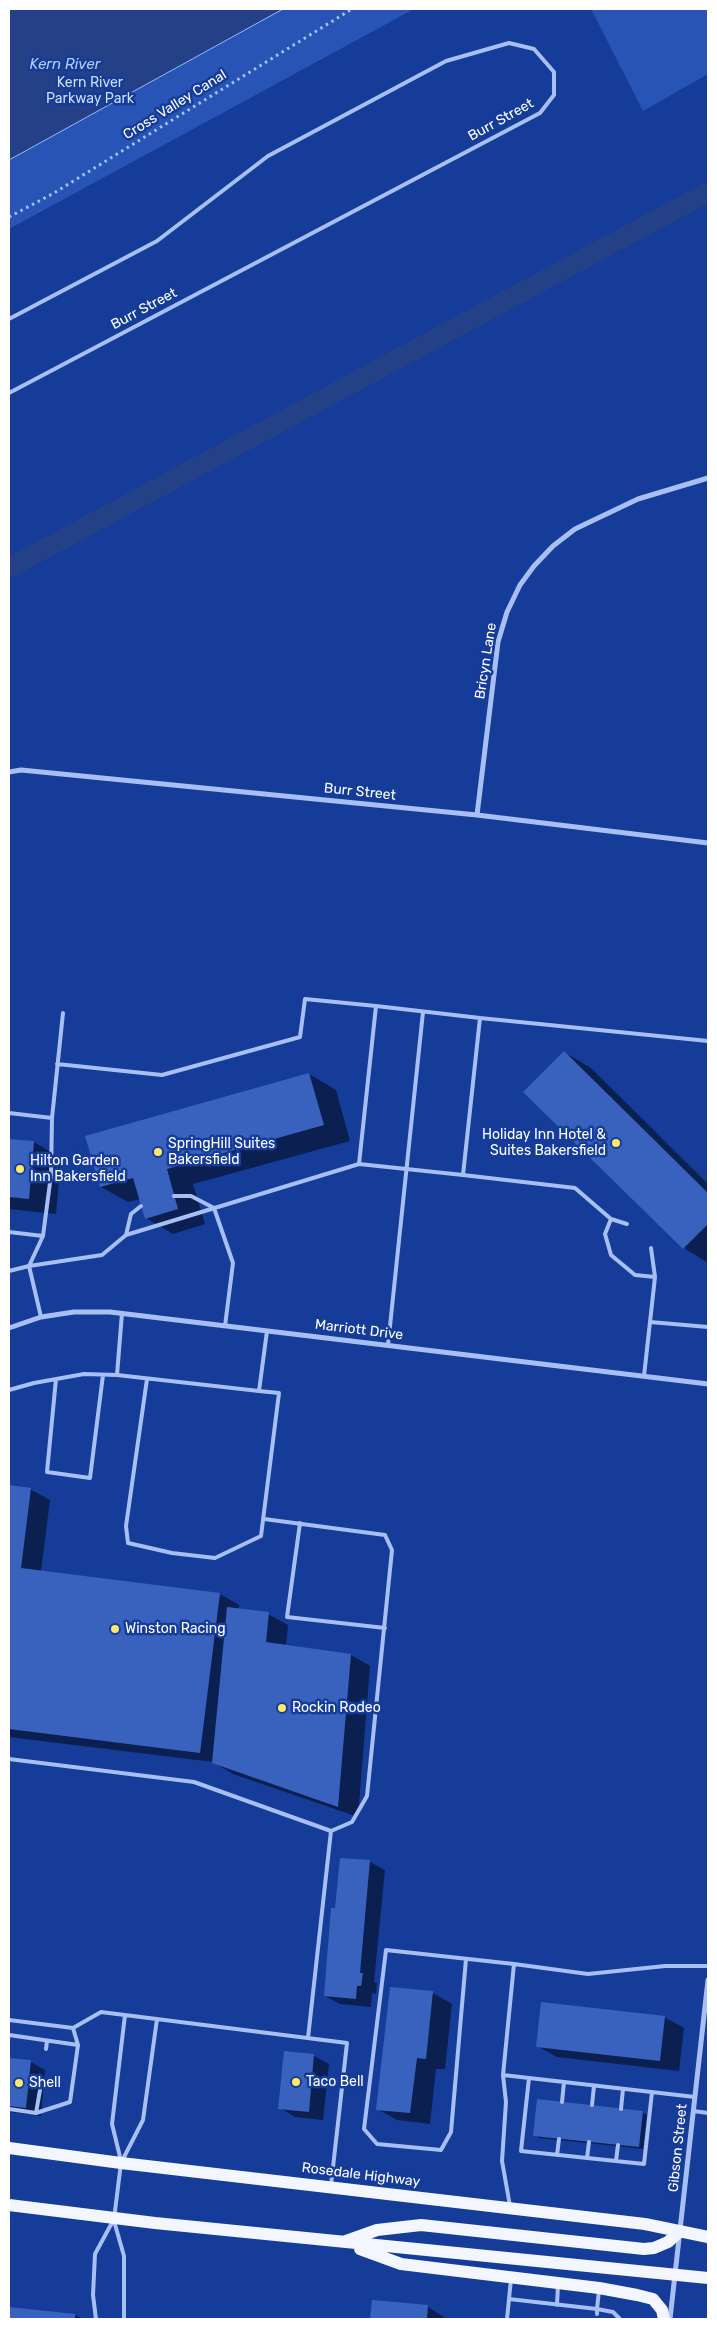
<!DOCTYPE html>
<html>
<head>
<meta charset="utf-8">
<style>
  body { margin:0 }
  #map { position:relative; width:717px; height:2328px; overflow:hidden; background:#153c98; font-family:Rubik,sans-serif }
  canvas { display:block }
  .frame { position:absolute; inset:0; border:10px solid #fff; pointer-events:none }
</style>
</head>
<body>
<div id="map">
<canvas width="717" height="2328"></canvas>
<div class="frame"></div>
</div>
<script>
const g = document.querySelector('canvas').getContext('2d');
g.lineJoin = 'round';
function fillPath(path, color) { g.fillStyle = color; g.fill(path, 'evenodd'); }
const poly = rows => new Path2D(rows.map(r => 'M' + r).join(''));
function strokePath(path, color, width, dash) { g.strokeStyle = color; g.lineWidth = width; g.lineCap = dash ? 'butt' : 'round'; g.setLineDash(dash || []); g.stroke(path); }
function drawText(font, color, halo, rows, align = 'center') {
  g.font = font + ' Rubik,sans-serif'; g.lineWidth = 5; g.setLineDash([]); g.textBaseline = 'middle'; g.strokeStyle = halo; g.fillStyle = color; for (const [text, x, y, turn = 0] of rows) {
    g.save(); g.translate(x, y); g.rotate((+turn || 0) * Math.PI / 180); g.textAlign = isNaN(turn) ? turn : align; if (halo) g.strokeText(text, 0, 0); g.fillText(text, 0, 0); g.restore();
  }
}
fillPath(poly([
  [9,9,414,9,9,229],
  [591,9,708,9,708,74,643,111]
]), '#2854b6');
const water = poly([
  [9,9,283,9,9,160,9,9]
]);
fillPath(water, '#244187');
strokePath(water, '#9ab8f5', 1);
fillPath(poly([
  [564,1052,591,1068,708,1184,708,1263,684,1248],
  [309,1074,336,1090,350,1141,193,1184,205,1224,173,1234,146,1218,141,1199,128,1202,101,1187],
  [9,1140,34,1142,61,1158,56,1214,9,1209],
  [9,1486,30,1489,50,1500,41,1571,220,1594,239,1605,239,1610,268,1614,288,1625,286,1646,351,1655,370,1666,358,1817,233,1774,213,1762,9,1737],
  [370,1862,385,1870,374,1982,377,1983,376,1994,372,1993,371,2007,340,2004,325,1996,336,1910],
  [433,1993,452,2004,445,2069,436,2069,430,2124,397,2120,377,2109],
  [664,2017,684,2028,679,2071,557,2057,537,2046],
  [285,2053,314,2056,329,2064,323,2120,295,2117,280,2108],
  [9,2059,31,2062,45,2070,41,2116,9,2112],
  [642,2112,647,2115,643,2149,539,2138,535,2135],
  [373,2301,428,2307,447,2319,372,2319],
  [9,2309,75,2315,83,2319,9,2319]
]), '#0007');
strokePath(poly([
  [9,568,708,192]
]), '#244187', 20);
fillPath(poly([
  [564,1051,708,1193,708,1224,683,1249,523,1092],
  [309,1073,324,1125,167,1169,178,1209,145,1219,133,1178,100,1187,85,1136],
  [9,1139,34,1141,29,1199,9,1197],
  [9,1485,31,1488,21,1568,220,1593,200,1753,9,1729],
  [227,1607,269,1612,266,1642,351,1654,338,1807,212,1763],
  [340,1858,370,1860,360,1973,363,1973,361,1986,357,1986,356,1999,324,1996,331,1908,335,1908],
  [390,1987,433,1991,426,2059,417,2058,410,2113,376,2110],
  [541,2002,665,2016,660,2061,536,2047],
  [284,2051,314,2054,309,2112,278,2109],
  [9,2058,31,2060,26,2108,9,2106],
  [537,2099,643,2111,639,2147,533,2136],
  [372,2300,428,2305,427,2319,370,2319],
  [9,2307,75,2314,75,2319,9,2319]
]), '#3962be');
strokePath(poly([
  [9,217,54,193,352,9]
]), '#a7bff2', 3, [2.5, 4]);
strokePath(poly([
  [9,319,157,241,268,156,446,61,509,43,534,49,554,72,554,95,540,113,9,393],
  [376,1006,480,1018],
  [57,1064,162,1075,300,1037,305,999,376,1006,359,1164,463,1175],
  [9,1113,52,1118],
  [174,1196,191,1196,214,1208,233,1263,225,1326],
  [611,1219,627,1224],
  [9,1232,43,1236],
  [126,1235,131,1214,141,1206],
  [651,1248,655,1277],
  [29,1266,102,1255,126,1235,359,1164],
  [29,1266,43,1236,51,1175,52,1118,63,1013],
  [9,1271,29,1266,41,1317],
  [122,1313,117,1375,259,1391],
  [650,1322,708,1327],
  [388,1345,423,1012],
  [644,1376,655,1277,635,1275,611,1255,605,1234,611,1219,575,1188,463,1175,480,1018,708,1041],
  [56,1379,47,1472,90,1478,103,1375],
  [147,1379,126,1526,128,1543,172,1553,215,1558,261,1536,279,1393,259,1391,267,1331],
  [9,1390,34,1383,84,1374,117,1375],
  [264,1519,385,1535,392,1550,367,1796,352,1822,331,1831],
  [300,1523,287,1617,385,1628],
  [9,1759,194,1782,331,1831,308,2038],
  [466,1959,451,2132,441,2150,377,2144,364,2129,386,1950,514,1964,588,1974,665,1966,708,1966],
  [9,2020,73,2028,101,2012,347,2043,331,2185],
  [73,2028,78,2045],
  [9,2035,78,2045,70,2102,36,2113,9,2109],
  [46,2049,47,2041],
  [503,2075,695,2097],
  [529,2078,521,2151,644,2164,652,2092],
  [562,2102,564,2082],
  [592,2105,594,2086],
  [621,2109,623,2089],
  [693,2111,708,2113],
  [36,2113,40,2090],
  [557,2155,559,2139],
  [587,2158,589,2142],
  [121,2161,112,2124,125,2015],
  [616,2161,618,2145],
  [510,2206,502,2161,506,2102,503,2075,514,1964],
  [114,2221,124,2256,124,2319],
  [509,2299,597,2309,599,2290],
  [557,2305,558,2285],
  [597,2314,597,2309,613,2312,620,2319],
  [96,2319,93,2295,95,2254,114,2219,121,2163,143,2120,157,2019],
  [507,2319,511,2279]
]), '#a7bff2', 4);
strokePath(poly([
  [9,772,21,770,477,815,708,843],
  [477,815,498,642,507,612,520,585,534,566,553,546,575,529,638,499,708,478],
  [9,1328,41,1317,74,1312,110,1312,708,1384],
  [670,2319,708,1980]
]), '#a7bff2', 5);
strokePath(poly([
  [9,2148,121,2163,645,2224,708,2237],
  [9,2205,155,2223,708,2278],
  [346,2241,377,2230,421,2225,644,2249,654,2248,668,2242,680,2231],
  [360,2249,401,2264,599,2288,637,2295,653,2299,662,2310,664,2319]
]), '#f3f6ff', 12);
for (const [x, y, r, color] of [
  [616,1143,5,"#ffe869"],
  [158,1152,5,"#ffe869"],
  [20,1169,5,"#ffe869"],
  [115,1629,5,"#ffe869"],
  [282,1708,5,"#ffe869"],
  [296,2082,5,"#ffe869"],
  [19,2083,5,"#ffe869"]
]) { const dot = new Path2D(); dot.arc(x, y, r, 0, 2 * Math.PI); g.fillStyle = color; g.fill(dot); strokePath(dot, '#153c98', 2); }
drawText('14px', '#cfdefd', '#153c98', [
  ["Kern River",90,83],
  ["Parkway Park",90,99]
]);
drawText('14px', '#fff', '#153c98', [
  ["Cross Valley Canal",175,105,-32],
  ["Burr Street",501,120,-29],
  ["Burr Street",144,309,-28],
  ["Bricyn Lane",486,661,-81],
  ["Burr Street",360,792,6],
  ["Marriott Drive",359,1330,7],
  ["Gibson Street",678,2148,-84],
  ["Rosedale Highway",361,2175,7]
]);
drawText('14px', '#fff', '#153c98', [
  ["Holiday Inn Hotel &",606,1135,"right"],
  ["Suites Bakersfield",606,1151,"right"],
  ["SpringHill Suites",168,1144],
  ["Bakersfield",168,1160],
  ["Hilton Garden",30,1161],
  ["Inn Bakersfield",30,1177],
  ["Winston Racing",125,1629],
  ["Rockin Rodeo",292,1708],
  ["Taco Bell",306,2082],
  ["Shell",29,2083]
], 'left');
drawText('italic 15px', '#b4caf9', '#153c98', [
  ["Kern River",65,65]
]);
</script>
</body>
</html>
